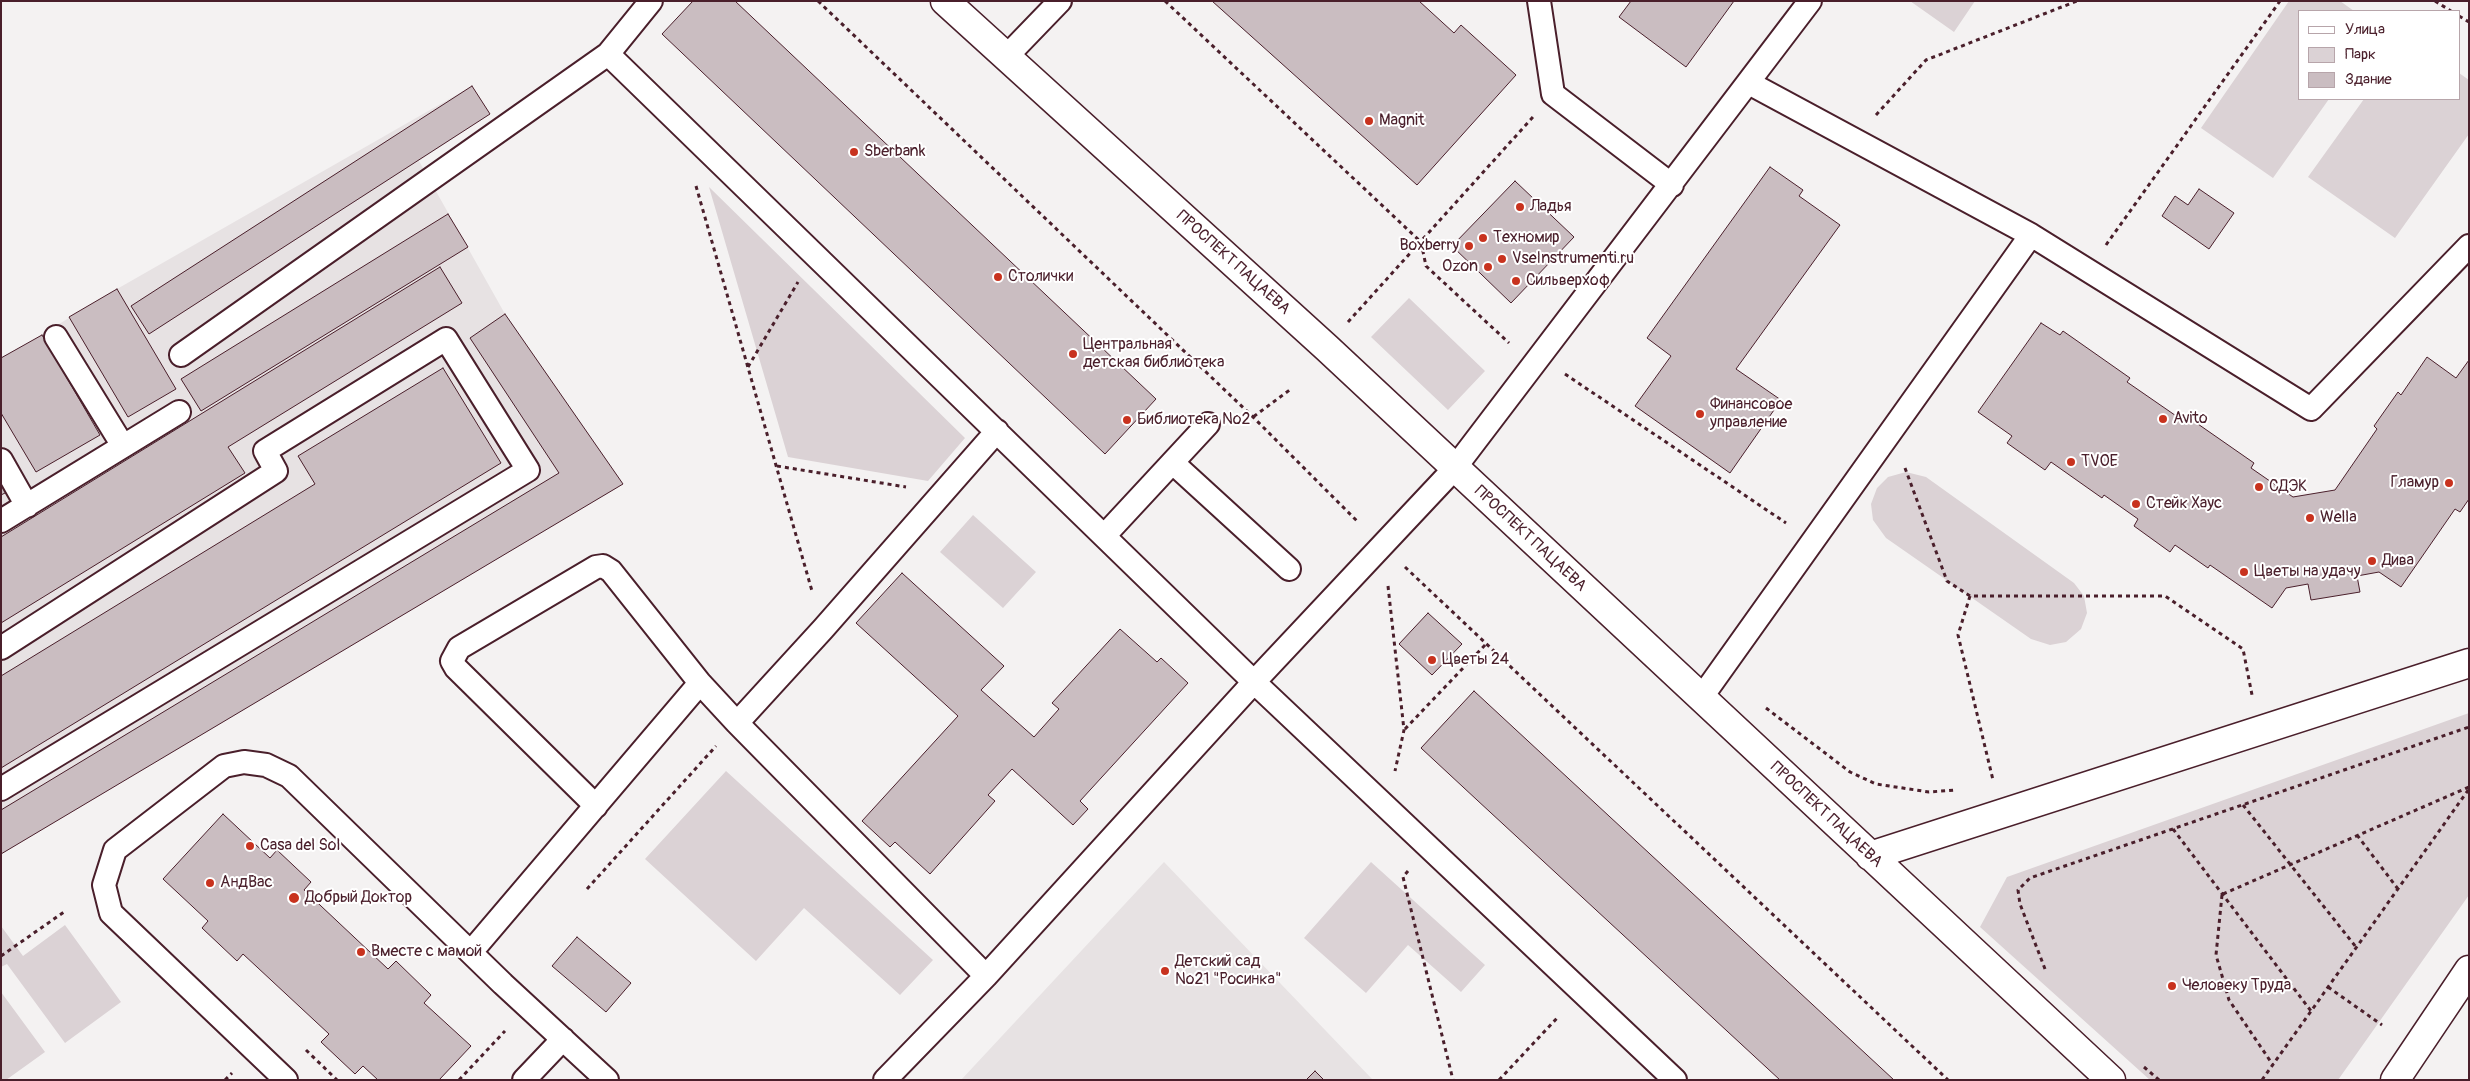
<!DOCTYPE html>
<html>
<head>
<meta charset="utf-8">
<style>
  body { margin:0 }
  #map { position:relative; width:2470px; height:1081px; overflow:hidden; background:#f4f2f2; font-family:Pangolin,sans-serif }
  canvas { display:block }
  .frame { position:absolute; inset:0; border:2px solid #4a1f2b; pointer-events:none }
  .legend { position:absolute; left:2298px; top:10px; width:162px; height:90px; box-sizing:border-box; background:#fff; border:1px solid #b7a5aa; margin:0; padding:6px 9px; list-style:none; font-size:15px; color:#4a1f2b }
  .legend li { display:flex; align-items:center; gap:10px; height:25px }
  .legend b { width:25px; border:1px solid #b7a5aa }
</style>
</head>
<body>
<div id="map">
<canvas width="2470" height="1081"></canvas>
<div class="frame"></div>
<ul class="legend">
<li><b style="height:6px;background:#fff"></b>Улица</li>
<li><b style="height:14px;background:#dbd2d5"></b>Парк</li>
<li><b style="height:14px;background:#cabdc1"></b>Здание</li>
</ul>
</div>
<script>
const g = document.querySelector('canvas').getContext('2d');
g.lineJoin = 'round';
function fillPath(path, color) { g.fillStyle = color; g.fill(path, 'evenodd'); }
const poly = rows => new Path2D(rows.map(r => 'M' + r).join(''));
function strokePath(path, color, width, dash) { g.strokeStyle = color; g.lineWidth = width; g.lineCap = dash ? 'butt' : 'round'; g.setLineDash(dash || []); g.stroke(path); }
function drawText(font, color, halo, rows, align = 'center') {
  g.font = font + ' Pangolin,sans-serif'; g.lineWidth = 4; g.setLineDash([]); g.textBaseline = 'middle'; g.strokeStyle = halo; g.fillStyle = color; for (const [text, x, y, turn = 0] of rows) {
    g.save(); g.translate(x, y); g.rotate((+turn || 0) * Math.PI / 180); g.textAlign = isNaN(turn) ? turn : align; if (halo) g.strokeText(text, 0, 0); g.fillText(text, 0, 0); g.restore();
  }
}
fillPath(poly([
  [472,86,490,114,419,161,505,314,623,484,1,854,1,359,117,289],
  [1164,862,1373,1080,961,1080]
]), '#e7e2e3');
fillPath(poly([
  [1910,1,1975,1,1954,32],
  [2289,1,2340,1,2354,11,2299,11,2299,99,2329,99,2273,178,2201,128],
  [2459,73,2469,80,2469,134,2395,238,2308,177,2364,99,2459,99],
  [709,187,965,438,928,481,788,457],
  [1409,298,1485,371,1448,410,1371,337],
  [1906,472,1926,477,2074,583,2084,596,2087,613,2081,629,2066,642,2050,645,2031,639,1886,538,1873,520,1871,504,1877,488,1888,477],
  [973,515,1036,572,1003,608,940,552],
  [2469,713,2469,895,2338,1080,2150,1080,1980,927,2007,877],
  [726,771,933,960,900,995,804,908,756,961,645,859],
  [1371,862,1485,965,1461,992,1408,945,1366,993,1304,938],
  [65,925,121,1002,65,1043,7,964,1,967,1,926,23,956],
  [1,992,45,1052,6,1080,1,1080]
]), '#dbd2d5');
const building = poly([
  [693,1,735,1,1156,399,1105,454,662,34,693,1],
  [1212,1,1419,1,1454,33,1461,25,1516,75,1417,185,1212,1],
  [1631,1,1734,1,1686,67,1619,17,1631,1],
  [472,86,490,114,149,334,131,306,472,86],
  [1770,167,1803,190,1799,196,1840,225,1736,369,1781,400,1730,473,1635,406,1671,356,1647,338,1770,167],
  [1515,181,1574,237,1511,303,1452,246,1515,181],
  [2199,189,2234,213,2209,249,2162,216,2175,196,2188,205,2199,189],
  [448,214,468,247,201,411,181,379,448,214],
  [440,267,462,303,228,447,245,473,1,623,1,537,440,267],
  [117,289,176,389,128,417,69,317,117,289],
  [505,314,623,484,1,854,1,810,559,473,470,338,505,314],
  [2041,323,2060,335,2063,331,2130,378,2127,382,2182,420,2185,415,2254,463,2251,468,2293,497,2335,490,2377,429,2374,426,2398,392,2401,395,2427,357,2456,378,2469,360,2469,499,2460,512,2455,509,2401,587,2379,572,2357,576,2360,592,2311,600,2308,584,2286,588,2272,608,2210,565,2208,568,2175,545,2170,552,2134,526,2138,519,2104,495,2102,498,2051,462,2045,470,2007,443,2012,436,1978,412,2041,323],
  [42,335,100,435,36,472,1,413,1,358,42,335],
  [443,368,501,463,1,768,1,676,315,484,298,456,443,368],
  [1,477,9,491,1,495,1,477],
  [902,573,1004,666,981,690,1034,737,1059,709,1052,703,1120,629,1157,662,1161,658,1188,683,1080,801,1088,809,1073,825,1012,769,988,795,995,801,930,874,895,842,890,847,862,821,958,716,856,623,902,573],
  [1428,613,1462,644,1432,675,1399,644,1428,613],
  [1474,691,1894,1080,1780,1080,1477,800,1421,748,1474,691],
  [223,814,270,858,277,850,311,882,304,890,388,969,396,961,431,995,424,1003,471,1046,439,1080,378,1080,363,1066,355,1074,321,1042,329,1034,243,954,237,961,202,928,208,921,163,879,223,814],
  [577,937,631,983,606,1012,552,966,577,937],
  [1315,1071,1324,1080,1306,1080,1315,1071]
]);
fillPath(building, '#cabdc1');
strokePath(building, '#4a1f2b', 1);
const service = poly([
  [1539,1,1553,94,1672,185],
  [608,54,651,1],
  [1006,57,1060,1],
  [1749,83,2031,235,2311,409,2469,246],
  [56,337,123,446],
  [181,355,608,54,1254,682,1675,1080],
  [1,460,27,506],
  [1173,463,1289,569],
  [1,521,179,412],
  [1105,535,1208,424],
  [1,648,276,471,265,451,446,339,528,470,1,789],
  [1701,698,2031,235],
  [737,723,986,976],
  [596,806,456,668,452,661,459,648,596,567,603,566,611,571,700,683],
  [471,952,700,683,737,723,823,629,997,431],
  [286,1080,111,913,104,885,115,850,224,766,244,762,266,765,289,776,503,984,607,1080],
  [524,1080,563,1039],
  [885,1080,986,976,1254,682,1454,469,1810,1]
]);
const secondary = poly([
  [945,1,1327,348,2111,1080],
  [1870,856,2469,663],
  [2395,1080,2469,970]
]);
strokePath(service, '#4a1f2b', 26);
strokePath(secondary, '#4a1f2b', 31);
strokePath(poly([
  [818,1,1253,417,1359,523],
  [1165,1,1421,242,1426,266,1509,343],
  [2435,1,2451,11],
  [2459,16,2469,22],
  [1876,115,1926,60,2077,1],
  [696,186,812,591],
  [2106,245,2280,1],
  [1348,322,1533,117],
  [748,367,798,282],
  [1565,374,1786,523],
  [1238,419,1253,417,1291,389],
  [777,466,906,487],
  [1905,468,1947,581,1970,596,2165,596,2243,649,2252,695],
  [1405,567,1948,1080],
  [1388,586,1404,730,1395,771],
  [1970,596,1958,635,1993,780],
  [1766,708,1850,772,1876,784,1929,792,1955,790],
  [1405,729,1486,644],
  [2243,805,2356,947],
  [2173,829,2311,1011],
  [2357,835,2398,889],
  [1408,871,1403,877,1453,1080],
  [587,889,716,746],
  [2223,894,2469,787],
  [2222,895,2216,955,2229,1000,2273,1065],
  [1,956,64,912],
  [2045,969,2020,904,2018,890,2030,878,2469,727],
  [2328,987,2382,1025],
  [306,1050,337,1080],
  [2144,1067,2159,1080],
  [225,1080,232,1073],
  [459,1080,505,1031],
  [1499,1080,1559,1016],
  [2262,1080,2469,789]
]), '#4a1f2b', 3, [4, 4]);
strokePath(service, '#fff', 22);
strokePath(secondary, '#fff', 28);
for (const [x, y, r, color] of [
  [1369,121,5,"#c8321e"],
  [854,152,5,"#c8321e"],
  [1520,207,5,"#c8321e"],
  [1483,238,5,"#c8321e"],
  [1469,246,5,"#c8321e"],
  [1502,259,5,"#c8321e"],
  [1488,267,5,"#c8321e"],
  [998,277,5,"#c8321e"],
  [1516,281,5,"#c8321e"],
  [1073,354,5,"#c8321e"],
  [1700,414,5,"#c8321e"],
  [2163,419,5,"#c8321e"],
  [1127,420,5,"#c8321e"],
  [2071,462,5,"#c8321e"],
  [2449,483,5,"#c8321e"],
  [2259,487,5,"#c8321e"],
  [2136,504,5,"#c8321e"],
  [2310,518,5,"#c8321e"],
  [2372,561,5,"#c8321e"],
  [2244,572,5,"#c8321e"],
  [1432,660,5,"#c8321e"],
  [250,846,5,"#c8321e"],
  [210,883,5,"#c8321e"],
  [294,898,6,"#c8321e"],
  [361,952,5,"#c8321e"],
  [1165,971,5,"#c8321e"],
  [2172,986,5,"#c8321e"]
]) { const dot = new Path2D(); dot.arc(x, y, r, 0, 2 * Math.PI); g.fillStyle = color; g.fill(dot); strokePath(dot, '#fff', 2); }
drawText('16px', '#4a1f2b', '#fff', [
  ["Magnit",1379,121],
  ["Sberbank",864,152],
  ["Ладья",1530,207],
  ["Техномир",1493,238],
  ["Boxberry",1459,246,"right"],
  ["VseInstrumenti.ru",1512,259],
  ["Ozon",1478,267,"right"],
  ["Столички",1008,277],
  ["Сильверхоф",1526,281],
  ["Центральная",1083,345],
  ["детская библиотека",1083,363],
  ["Финансовое",1710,405],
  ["управление",1710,423],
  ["Avito",2173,419],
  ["Библиотека №2",1137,420],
  ["TVOE",2081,462],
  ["Гламур",2439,483,"right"],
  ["СДЭК",2269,487],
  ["Стейк Хаус",2146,504],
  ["Wella",2320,518],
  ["Дива",2382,561],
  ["Цветы на удачу",2254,572],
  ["Цветы 24",1442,660],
  ["Casa del Sol",260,846],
  ["АндВас",220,883],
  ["Добрый Доктор",305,898],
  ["Вместе с мамой",371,952],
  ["Детский сад",1175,962],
  ["№21 \"Росинка\"",1175,980],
  ["Человеку Труда",2182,986]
], 'left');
drawText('16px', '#4a1f2b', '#fff', [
  ["ПРОСПЕКТ ПАЦАЕВА",1233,263,42],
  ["ПРОСПЕКТ ПАЦАЕВА",1530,539,43],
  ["ПРОСПЕКТ ПАЦАЕВА",1826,815,43]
]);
</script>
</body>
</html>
